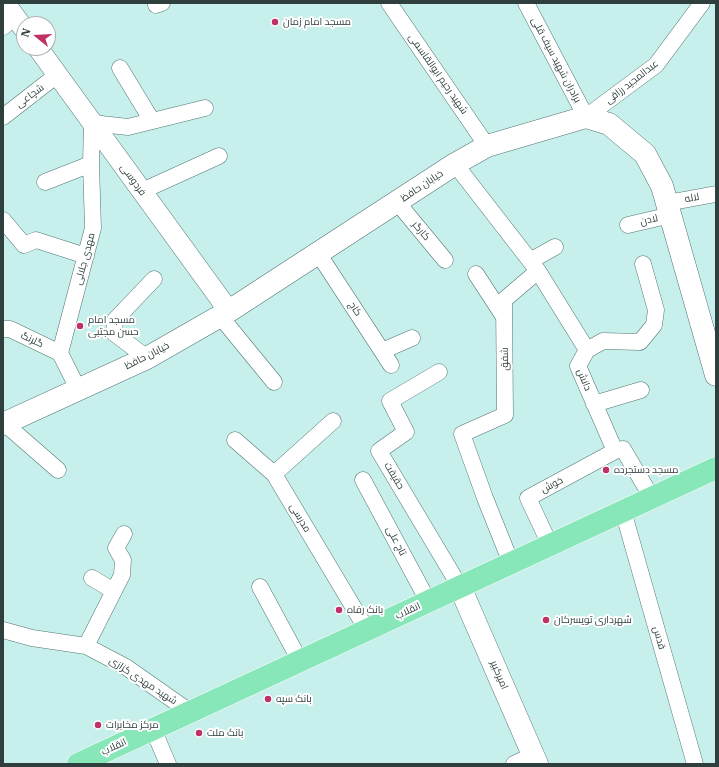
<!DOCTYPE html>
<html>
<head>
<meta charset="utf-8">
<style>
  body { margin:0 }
  #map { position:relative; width:719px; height:767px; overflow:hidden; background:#c7efec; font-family:"IBM Plex Serif",serif }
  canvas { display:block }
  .frame { position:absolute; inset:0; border:4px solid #2f3f3e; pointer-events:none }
  .north { position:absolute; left:16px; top:16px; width:40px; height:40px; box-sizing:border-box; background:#fff; border:1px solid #acb2b2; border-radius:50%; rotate:288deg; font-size:11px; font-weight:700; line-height:16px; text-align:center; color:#2f3f3e }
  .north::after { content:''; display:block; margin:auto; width:14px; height:18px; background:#be3267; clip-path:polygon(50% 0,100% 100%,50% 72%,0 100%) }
</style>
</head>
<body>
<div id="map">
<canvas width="719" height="767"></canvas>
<div class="frame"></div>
<div class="north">N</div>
</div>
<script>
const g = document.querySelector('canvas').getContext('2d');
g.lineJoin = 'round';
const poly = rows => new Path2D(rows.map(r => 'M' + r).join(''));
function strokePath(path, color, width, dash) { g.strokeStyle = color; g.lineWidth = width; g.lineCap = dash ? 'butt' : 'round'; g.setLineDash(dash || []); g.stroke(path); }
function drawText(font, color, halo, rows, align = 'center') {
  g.font = font + ' "IBM Plex Serif",Cairo,serif'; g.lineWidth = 4; g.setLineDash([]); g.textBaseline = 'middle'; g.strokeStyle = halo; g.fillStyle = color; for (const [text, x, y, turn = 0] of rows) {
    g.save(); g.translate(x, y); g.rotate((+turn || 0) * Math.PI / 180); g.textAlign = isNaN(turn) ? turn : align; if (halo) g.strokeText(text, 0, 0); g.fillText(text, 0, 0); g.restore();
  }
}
const minor = poly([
  [389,3,487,146],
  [526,3,586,117,656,65,702,3],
  [156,5,162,3],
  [3,27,15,17],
  [120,68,152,121],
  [3,117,57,75],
  [455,164,538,271,587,350],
  [45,182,91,164],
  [142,191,219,156],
  [397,202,445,260],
  [667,203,716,194],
  [3,220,24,245,36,240,86,256],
  [628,225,671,215],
  [318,253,391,365],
  [530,261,555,247],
  [476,274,504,317],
  [220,316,274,382],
  [3,329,10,329,60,353],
  [587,350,603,341,640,342,654,325,656,310,643,264],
  [587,350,578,366,615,451],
  [382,351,412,338],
  [147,358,114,333,115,320,154,279],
  [439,372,390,401,406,432,379,451,460,587],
  [78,389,60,353,93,228,91,164,92,123,128,127,205,108],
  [594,404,641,390],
  [333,421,274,474,367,630],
  [4,423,58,470],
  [235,440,274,474],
  [363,480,428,601],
  [623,511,695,764],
  [550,545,528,498,615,451,623,449,652,498],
  [511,563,485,498,462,434,505,415,504,300,538,271],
  [92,578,114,591],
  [260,587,300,661],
  [3,630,32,638,86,646,126,667,190,712],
  [86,646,122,575,123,560,116,548,124,534],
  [153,729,168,764],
  [514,764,533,755]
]);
const tertiary = poly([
  [5,3,24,29],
  [38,48,229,311]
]);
const secondary = poly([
  [3,424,147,358,229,311,455,164,487,146,586,117,609,124,645,154,662,186,716,375],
  [460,587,537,764]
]);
const primary = poly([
  [78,764,716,468]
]);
strokePath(minor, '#517573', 17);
strokePath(tertiary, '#517573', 21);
strokePath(secondary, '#517573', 23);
strokePath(primary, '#fff', 23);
strokePath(minor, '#fff', 16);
strokePath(tertiary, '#fff', 20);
strokePath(secondary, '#fff', 22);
strokePath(primary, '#87e7b9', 22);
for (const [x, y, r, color] of [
  [275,22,4,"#be3267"],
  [80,326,4,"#be3267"],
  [606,470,4,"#be3267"],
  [339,610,4,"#be3267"],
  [546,620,4,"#be3267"],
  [268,699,4,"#be3267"],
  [98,725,4,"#be3267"],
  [199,733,4,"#be3267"]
]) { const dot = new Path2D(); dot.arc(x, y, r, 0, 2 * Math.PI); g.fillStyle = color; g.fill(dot); strokePath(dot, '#fff', 1.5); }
drawText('10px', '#2f3f3e', '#fff', [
  ["مسجد امام زمان",283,22],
  ["مسجد امام",88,320],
  ["حسن مجتبی",88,332],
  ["مسجد دستجرده",614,470],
  ["بانک رفاه",347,610],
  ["شهرداری تویسرکان",554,620],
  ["بانک سپه",276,699],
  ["مرکز مخابرات",106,725],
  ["بانک ملت",207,733]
], 'left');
drawText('10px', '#2f3f3e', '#fff', [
  ["برادران شهید سیف قلی",556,60,62],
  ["شهید رحیم ابوالقاسمی",438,74,55],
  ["عبدالمجید رزاقی",632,82,-38],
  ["شچاعی",30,96,-37],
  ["فردوسی",133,180,54],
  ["خیابان حافظ",422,186,-34],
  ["لاله",692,198,-11],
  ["لادن",649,220,-14],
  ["کارگر",421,231,50],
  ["مهدی جلالی",85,259,-75],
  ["کاج",355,309,57],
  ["گلرنگ",32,340,25],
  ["خیابان حافظ",147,356,-27],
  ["شفق",505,359,-91],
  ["دانش",584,380,68],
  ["حقیقت",394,476,59],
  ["خوش",552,485,-28],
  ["مدرسی",300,518,59],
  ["تاج علی",396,541,62],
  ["انقلاب",408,611,-25],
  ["قدس",659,638,74],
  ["امیرکبیر",499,675,67],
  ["شهید مهدی کزازی",143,681,33],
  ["انقلاب",114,747,-25]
]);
</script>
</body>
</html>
